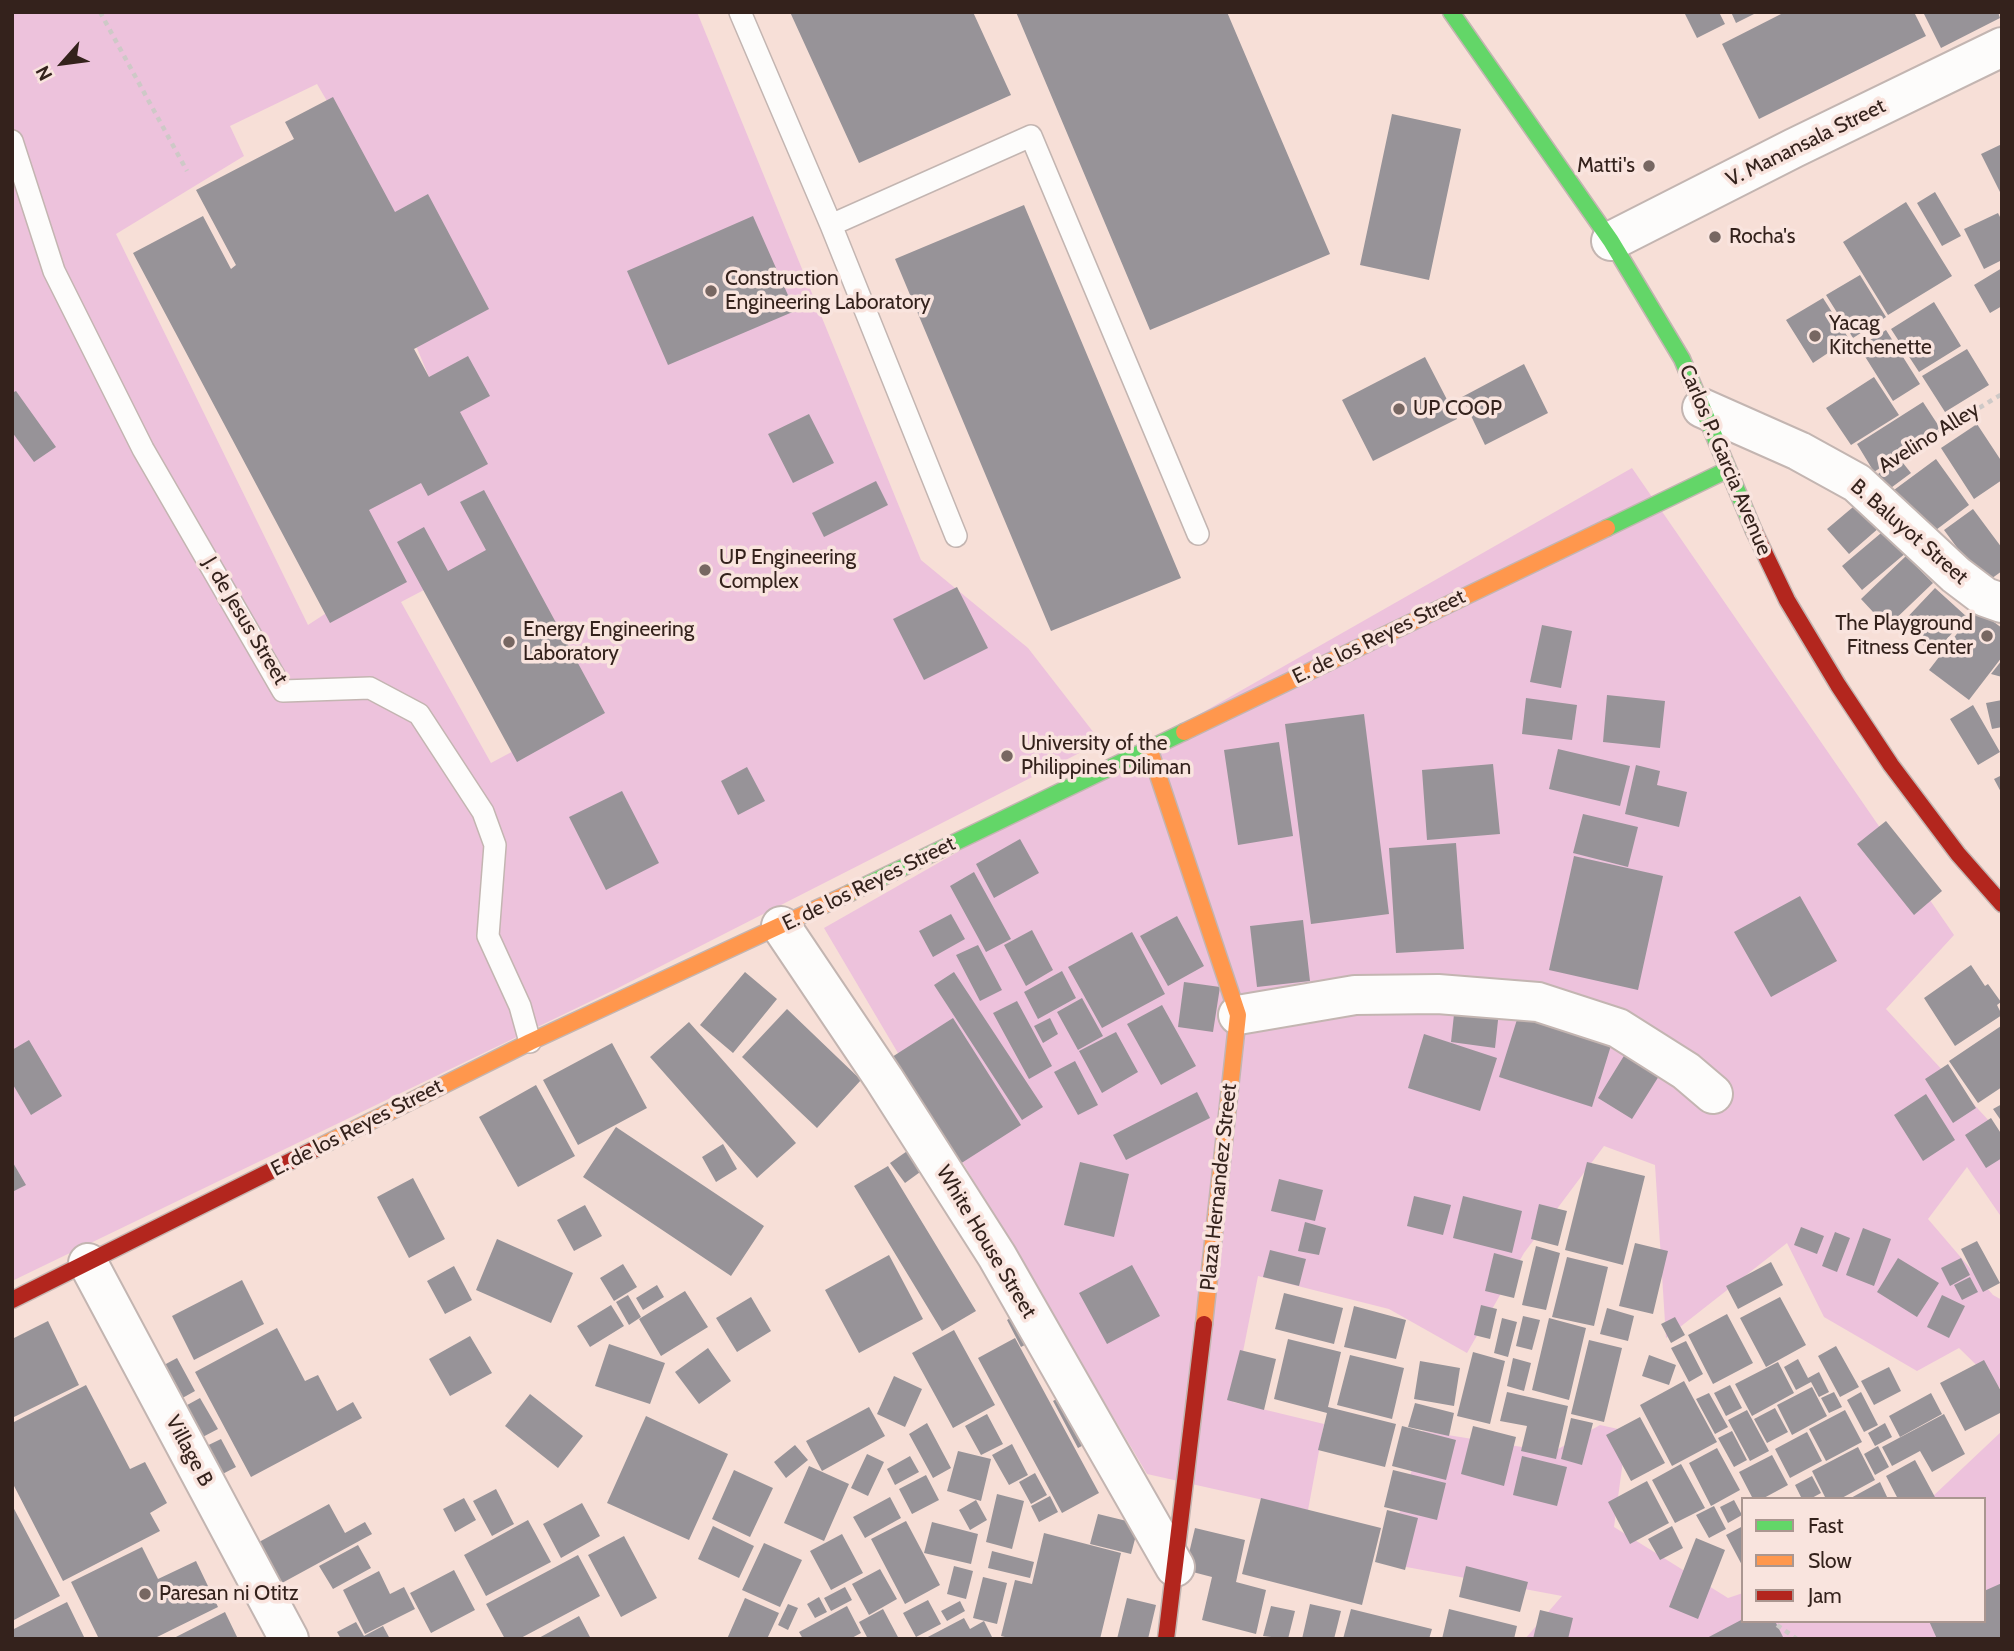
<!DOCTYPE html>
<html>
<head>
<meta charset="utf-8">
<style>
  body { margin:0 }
  #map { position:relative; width:2014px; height:1651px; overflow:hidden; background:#f3e8e4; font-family:Cabin,sans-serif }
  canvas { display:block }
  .frame { position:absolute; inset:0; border:14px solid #34221c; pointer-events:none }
  .legend { position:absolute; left:1741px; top:1497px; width:245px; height:126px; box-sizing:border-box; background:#f9e4de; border:2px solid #aa9690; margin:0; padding:9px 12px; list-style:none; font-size:21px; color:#34221c }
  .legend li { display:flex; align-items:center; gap:14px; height:35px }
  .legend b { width:35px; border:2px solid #aa9690 }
  .north { position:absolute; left:28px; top:28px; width:70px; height:70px; -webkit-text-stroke:5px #f9e4de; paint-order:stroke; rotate:242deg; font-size:19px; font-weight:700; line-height:28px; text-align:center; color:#34221c }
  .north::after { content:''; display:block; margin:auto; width:24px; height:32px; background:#34221c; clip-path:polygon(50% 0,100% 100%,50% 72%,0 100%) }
</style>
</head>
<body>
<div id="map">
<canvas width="2014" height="1651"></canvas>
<div class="frame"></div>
<ul class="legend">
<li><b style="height:9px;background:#63d668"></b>Fast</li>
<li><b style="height:9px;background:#ff974d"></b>Slow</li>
<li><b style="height:9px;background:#b3261e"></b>Jam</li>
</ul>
<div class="north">N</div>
</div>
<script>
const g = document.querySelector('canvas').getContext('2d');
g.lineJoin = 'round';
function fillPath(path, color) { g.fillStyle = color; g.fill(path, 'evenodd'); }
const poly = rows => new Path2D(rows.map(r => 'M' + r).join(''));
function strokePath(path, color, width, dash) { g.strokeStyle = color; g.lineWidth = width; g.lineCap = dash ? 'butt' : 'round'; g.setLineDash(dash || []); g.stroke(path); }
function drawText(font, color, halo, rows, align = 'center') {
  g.font = font + ' Cabin,sans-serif'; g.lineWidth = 7; g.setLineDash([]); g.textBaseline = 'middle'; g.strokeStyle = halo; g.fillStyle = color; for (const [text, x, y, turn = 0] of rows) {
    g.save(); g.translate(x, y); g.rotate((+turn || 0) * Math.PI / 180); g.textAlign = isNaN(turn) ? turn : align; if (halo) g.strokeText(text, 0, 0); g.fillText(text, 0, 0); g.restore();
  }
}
fillPath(poly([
  [12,12,2002,12,2002,1639,12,1639],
  [1743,1499,1984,1499,1984,1621,1743,1621]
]), '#f7dfd7');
fillPath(poly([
  [12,12,697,12,921,560,1028,648,1101,742,616,989,12,1281],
  [317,84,447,305,409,329,459,449,356,504,386,574,308,625,116,234,244,156,230,126],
  [504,548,588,711,491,763,401,602],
  [1632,468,1954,935,1886,1009,2002,1135,2002,1218,1967,1167,1928,1219,1993,1295,2002,1300,2002,1390,1959,1348,1917,1371,1824,1317,1787,1243,1666,1338,1655,1165,1604,1146,1524,1253,1467,1353,1389,1309,1258,1276,1233,1402,1324,1424,1308,1510,1147,1474,824,928],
  [1600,1425,1627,1431,1614,1527,1728,1598,1743,1593,1743,1621,1984,1621,1984,1499,1930,1499,2002,1431,2002,1639,1525,1639,1562,1596,1385,1563,1423,1431,1553,1452]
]), '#edc2dc');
fillPath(poly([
  [790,12,973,12,1011,95,859,163],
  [1016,12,1227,12,1330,254,1150,330],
  [1684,12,1719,12,1725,24,1697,38],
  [1731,12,1758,12,1736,23],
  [1785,12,1914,12,1926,36,1759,119,1722,44],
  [1923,12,1998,12,2000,18,1941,48],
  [333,97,395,212,428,194,489,309,414,349,429,377,468,356,490,396,460,412,488,464,428,496,421,483,369,510,407,582,330,623,133,253,203,216,231,269,236,265,196,190,294,139,285,122],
  [1392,114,1461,129,1429,280,1360,265],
  [2002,144,2002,196,1981,154],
  [1935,192,1961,236,1942,246,1917,203],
  [1906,202,1952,276,1888,315,1843,242],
  [1024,205,1181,578,1051,631,895,259],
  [1998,213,2002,221,2002,260,1984,269,1964,229],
  [753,216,795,311,668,365,627,271],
  [2002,268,2002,306,1990,313,1974,285],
  [1860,275,1886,317,1853,338,1826,295],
  [1823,298,1849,339,1813,363,1786,320],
  [1934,302,1961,346,1919,372,1891,329],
  [1886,330,1920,384,1893,401,1859,347],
  [1967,349,1989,385,1945,412,1922,376],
  [1425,357,1457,419,1373,461,1342,400],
  [1524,364,1548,413,1485,445,1462,397],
  [1874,377,1899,415,1851,445,1826,408],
  [16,391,56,447,34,462,12,432,12,393],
  [1923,402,1940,428,1874,472,1857,444],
  [809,414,834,463,793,483,768,434],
  [1977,424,2002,462,2002,480,1974,499,1941,448],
  [1899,458,1911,473,1880,496,1869,481],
  [1936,459,1969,505,1928,536,1894,490],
  [876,481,888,505,824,537,812,513],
  [484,490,605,713,517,762,397,542,424,527,448,571,486,550,460,502],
  [1859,502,1880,527,1849,554,1827,529],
  [1973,509,2002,548,2002,571,1984,584,1944,530],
  [1887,528,1907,552,1862,590,1842,566],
  [1906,556,1933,583,1887,627,1861,599],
  [957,587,988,648,924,680,893,619],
  [1935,588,1967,617,1933,654,1901,624],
  [1976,609,2002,628,2002,657,1969,700,1929,670],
  [1542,625,1572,631,1561,688,1530,682],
  [2002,660,2002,677,1991,674],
  [1607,695,1665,701,1660,748,1603,742],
  [1526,698,1577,705,1572,740,1522,734],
  [2002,700,2002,727,1992,729,1986,703],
  [1973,705,2000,752,1978,765,1950,719],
  [1364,714,1389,914,1311,924,1285,724],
  [1279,742,1293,836,1238,845,1224,750],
  [1558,749,1630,766,1620,806,1549,789],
  [1493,764,1500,834,1427,840,1422,770],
  [1636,765,1660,771,1657,785,1687,792,1679,827,1625,814],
  [747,767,765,801,738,815,721,781],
  [2002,775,2002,794,1994,779],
  [622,791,659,863,606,890,569,817],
  [1583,814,1638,827,1628,867,1573,853],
  [1886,821,1942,891,1914,915,1857,844],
  [1020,839,1039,873,994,898,976,864],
  [1456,843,1464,949,1396,953,1389,848],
  [1574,856,1663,876,1638,990,1549,970],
  [974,872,1011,939,986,952,950,886],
  [1800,896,1837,961,1771,997,1734,932],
  [951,914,965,939,933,957,919,931],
  [1177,916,1204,966,1168,986,1140,936],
  [1303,920,1310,981,1257,987,1250,926],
  [1032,930,1053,970,1026,986,1004,945],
  [1132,932,1165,994,1102,1028,1068,967],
  [978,945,1002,990,980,1001,956,955],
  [1971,965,1985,986,1988,984,2001,1002,1997,1005,2002,1015,1955,1046,1924,998],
  [1062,971,1076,998,1038,1019,1024,992],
  [745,972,777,999,733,1053,700,1025],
  [954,972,1043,1107,1022,1120,934,985],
  [1184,982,1220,987,1213,1032,1178,1027],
  [1456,996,1500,1002,1495,1048,1451,1042],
  [1082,998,1103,1036,1078,1050,1057,1012],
  [1017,1001,1052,1066,1029,1079,993,1013],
  [1162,1005,1196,1066,1161,1085,1127,1024],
  [787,1009,861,1080,817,1128,742,1057],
  [1520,1010,1613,1039,1592,1107,1499,1077],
  [953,1018,1021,1125,960,1164,892,1057],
  [1050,1018,1058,1034,1043,1043,1034,1026],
  [689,1022,796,1143,757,1178,650,1057],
  [2001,1026,2002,1087,1978,1103,1949,1061],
  [1116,1032,1138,1072,1102,1093,1079,1051],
  [1424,1034,1497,1058,1480,1111,1408,1088],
  [29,1040,62,1096,31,1115,12,1083,12,1050],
  [612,1043,647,1108,578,1145,543,1080],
  [1630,1046,1664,1068,1632,1119,1598,1098],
  [1075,1061,1098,1105,1078,1115,1054,1072],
  [1948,1064,1976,1108,1953,1123,1925,1079],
  [536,1085,575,1156,518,1187,479,1117],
  [1197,1092,1210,1118,1126,1160,1113,1135],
  [1926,1094,1955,1140,1923,1161,1894,1115],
  [2002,1104,2002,1122,1993,1109],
  [1991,1118,2002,1135,2002,1158,1986,1168,1965,1135],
  [616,1127,764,1226,731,1276,583,1177],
  [723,1144,737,1169,716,1182,702,1157],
  [913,1147,927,1167,905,1183,890,1163],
  [12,1161,26,1185,12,1192],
  [1080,1162,1129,1174,1114,1237,1064,1225],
  [1587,1162,1645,1176,1623,1265,1565,1250],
  [888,1166,976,1311,942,1331,854,1186],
  [413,1178,445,1239,409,1258,377,1197],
  [1279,1179,1323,1190,1315,1221,1271,1211],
  [1414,1196,1451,1205,1443,1235,1407,1226],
  [1463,1196,1522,1211,1512,1253,1453,1238],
  [1539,1204,1567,1211,1558,1246,1531,1239],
  [585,1205,602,1236,574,1251,557,1220],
  [1305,1222,1326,1228,1319,1255,1298,1251],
  [1801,1227,1824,1236,1817,1254,1794,1245],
  [1863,1228,1891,1239,1874,1286,1846,1275],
  [1835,1232,1850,1238,1837,1272,1822,1266],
  [497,1239,573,1273,551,1323,476,1290],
  [1977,1241,2000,1283,1983,1292,1961,1249],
  [1635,1243,1668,1251,1653,1314,1619,1306],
  [1536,1246,1560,1253,1546,1310,1522,1305],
  [1270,1250,1306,1259,1299,1286,1263,1277],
  [1494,1253,1523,1261,1514,1298,1485,1291],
  [889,1255,923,1319,859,1353,825,1290],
  [1567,1257,1608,1267,1594,1326,1552,1317],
  [1898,1258,1939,1283,1917,1317,1877,1292],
  [1961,1258,1970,1275,1950,1286,1941,1268],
  [1771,1262,1783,1285,1738,1309,1726,1286],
  [623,1264,637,1287,614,1301,600,1278],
  [1132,1265,1160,1316,1107,1344,1079,1293],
  [454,1266,472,1300,445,1314,427,1281],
  [1970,1277,1978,1292,1962,1300,1954,1285],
  [242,1280,264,1324,194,1360,172,1316],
  [657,1285,664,1297,643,1310,636,1298],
  [685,1291,708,1327,661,1356,639,1319],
  [1284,1293,1343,1308,1334,1344,1275,1329],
  [628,1295,641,1317,629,1325,616,1302],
  [1942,1295,1965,1306,1949,1338,1927,1327],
  [751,1297,771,1331,737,1352,716,1318],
  [1780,1297,1806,1345,1766,1367,1740,1318],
  [611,1305,624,1326,590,1347,577,1326],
  [1481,1305,1497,1309,1490,1339,1474,1335],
  [1354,1306,1406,1320,1396,1359,1344,1347],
  [1607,1308,1634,1316,1628,1341,1600,1334],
  [1019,1313,1034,1340,1021,1347,1007,1320],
  [1727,1314,1753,1363,1713,1384,1688,1335],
  [1523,1316,1540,1320,1532,1350,1516,1346],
  [1675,1317,1685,1335,1671,1343,1661,1324],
  [1502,1318,1517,1322,1508,1357,1494,1353],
  [1549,1318,1586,1328,1569,1400,1532,1390],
  [48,1321,79,1385,12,1418,12,1339],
  [277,1328,305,1381,318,1375,337,1411,353,1402,362,1418,251,1477,195,1372],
  [954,1330,995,1405,953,1428,912,1353],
  [470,1336,492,1373,450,1396,429,1359],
  [1015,1338,1099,1493,1062,1513,978,1358],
  [1288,1339,1341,1352,1328,1407,1396,1424,1385,1467,1318,1450,1327,1413,1274,1399],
  [1589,1340,1622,1348,1604,1422,1571,1414],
  [1686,1341,1703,1374,1689,1382,1671,1348],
  [609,1344,665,1363,650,1404,595,1386],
  [1836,1346,1859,1387,1840,1397,1818,1356],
  [708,1348,731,1381,699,1404,675,1372],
  [1240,1350,1276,1359,1264,1410,1227,1400],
  [1473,1352,1505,1361,1490,1424,1457,1416],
  [1350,1355,1404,1368,1392,1419,1337,1405],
  [1649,1355,1676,1365,1669,1385,1642,1376],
  [177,1358,195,1391,168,1406,151,1372],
  [1513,1358,1531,1363,1524,1391,1507,1386],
  [1798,1359,1808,1378,1819,1372,1829,1392,1819,1397,1811,1382,1796,1390,1784,1367],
  [1984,1360,2002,1393,2002,1412,1965,1431,1940,1383],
  [1420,1361,1460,1368,1454,1406,1414,1399],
  [1778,1362,1794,1393,1752,1416,1735,1384],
  [1889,1367,1901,1391,1874,1405,1861,1381],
  [894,1376,922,1389,905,1427,877,1414],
  [1684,1381,1717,1442,1672,1466,1640,1405],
  [86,1385,130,1469,145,1462,167,1503,150,1513,160,1531,63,1581,12,1482,12,1423],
  [1730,1385,1742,1408,1726,1416,1714,1393],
  [1812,1387,1827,1416,1792,1435,1777,1405],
  [1069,1392,1095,1439,1078,1448,1053,1401],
  [1507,1392,1568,1406,1556,1459,1521,1451,1527,1426,1500,1421],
  [1834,1392,1842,1407,1829,1413,1821,1398],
  [1861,1392,1878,1425,1864,1432,1847,1400],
  [1709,1393,1728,1427,1715,1434,1696,1399],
  [1931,1393,1942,1414,1900,1437,1889,1416],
  [530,1394,583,1436,558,1468,505,1426],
  [200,1398,218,1429,195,1441,178,1410],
  [1415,1403,1454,1413,1449,1436,1408,1427],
  [869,1407,885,1436,822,1471,806,1441],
  [1775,1408,1788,1432,1767,1443,1754,1419],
  [1747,1410,1769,1451,1750,1461,1728,1420],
  [1845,1410,1862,1442,1826,1461,1809,1429],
  [987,1414,1003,1444,981,1455,965,1426],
  [1944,1414,1965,1454,1932,1472,1920,1451,1892,1466,1882,1447],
  [646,1416,728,1454,689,1540,607,1503],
  [1640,1417,1665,1463,1631,1481,1606,1435],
  [1571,1418,1593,1423,1582,1465,1561,1459],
  [927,1423,951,1468,933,1478,909,1434],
  [1885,1423,1892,1437,1875,1446,1868,1433],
  [1402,1426,1456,1440,1446,1480,1392,1466],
  [1473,1426,1516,1437,1504,1486,1461,1474],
  [1732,1431,1747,1460,1734,1467,1718,1438],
  [1807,1432,1822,1461,1790,1478,1775,1449],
  [221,1439,236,1467,209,1481,194,1452],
  [1012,1444,1028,1475,1009,1485,992,1455],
  [795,1445,808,1460,786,1478,774,1462],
  [1878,1446,1889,1467,1875,1475,1864,1454],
  [1858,1447,1875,1480,1840,1499,1826,1499,1812,1471],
  [1717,1448,1740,1490,1711,1506,1689,1463],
  [958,1451,991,1459,981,1501,947,1491],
  [867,1454,884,1462,868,1496,851,1488],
  [1772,1455,1788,1485,1762,1499,1753,1499,1739,1472],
  [910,1456,919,1472,895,1485,887,1469],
  [1522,1456,1567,1467,1557,1506,1513,1495],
  [1915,1460,1936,1499,1898,1499,1886,1476],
  [1681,1464,1705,1508,1675,1523,1652,1480],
  [809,1466,849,1484,824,1541,784,1523],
  [734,1470,773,1488,750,1537,712,1519],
  [1393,1470,1446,1483,1437,1520,1384,1507],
  [1035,1473,1047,1495,1031,1504,1019,1482],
  [926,1475,939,1500,912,1514,899,1489],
  [1812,1476,1821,1493,1810,1499,1802,1499,1795,1485],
  [1647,1481,1669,1523,1630,1544,1608,1502],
  [1880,1482,1888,1499,1849,1499],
  [496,1489,514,1524,492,1536,473,1501],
  [997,1494,1024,1501,1012,1549,986,1542],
  [1050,1496,1058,1512,1039,1522,1031,1506],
  [890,1497,901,1518,865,1538,853,1517],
  [464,1498,476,1520,455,1532,443,1509],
  [1261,1498,1381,1528,1362,1605,1242,1574],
  [976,1500,987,1520,970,1530,959,1510],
  [1734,1500,1742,1515,1728,1523,1720,1507],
  [582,1503,600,1536,561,1558,543,1524],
  [329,1504,345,1533,365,1522,372,1534,271,1589,248,1548],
  [12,1505,60,1596,12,1621],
  [1714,1506,1726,1529,1709,1538,1696,1515],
  [1387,1510,1418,1518,1405,1570,1375,1562],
  [1098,1514,1139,1524,1131,1554,1090,1544],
  [528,1520,551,1562,486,1596,464,1555],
  [906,1521,940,1585,905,1604,871,1539],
  [932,1522,978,1534,971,1564,924,1553],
  [713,1526,754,1546,739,1578,698,1559],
  [1672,1526,1683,1548,1660,1560,1648,1539],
  [1743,1526,1743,1567,1726,1535],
  [1195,1528,1245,1540,1236,1582,1266,1590,1256,1634,1202,1620,1212,1577,1185,1570],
  [1044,1533,1121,1553,1100,1639,1013,1639,1001,1636,1015,1580,1032,1584],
  [842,1534,863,1573,831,1590,810,1551],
  [624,1536,657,1598,621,1617,588,1555],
  [1696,1538,1725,1550,1698,1619,1669,1607],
  [764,1543,802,1560,780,1607,742,1590],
  [358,1545,371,1568,333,1589,319,1566],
  [142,1547,158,1579,196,1561,218,1607,153,1639,99,1639,71,1582],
  [992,1551,1034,1562,1030,1578,988,1568],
  [578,1555,600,1596,519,1639,505,1639,486,1604],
  [954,1566,973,1571,966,1599,947,1594],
  [1466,1566,1528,1582,1520,1612,1459,1597],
  [880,1569,897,1599,869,1615,852,1584],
  [454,1570,475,1610,431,1633,410,1593],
  [379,1571,390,1594,404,1587,415,1609,365,1634,343,1590],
  [983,1577,1007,1583,997,1624,973,1618],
  [2002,1583,2002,1639,1937,1639,1929,1621,1984,1621,1984,1591],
  [845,1587,852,1600,831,1611,824,1598],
  [819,1597,827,1612,815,1618,807,1604],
  [745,1598,779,1613,767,1639,727,1639],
  [1127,1598,1156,1605,1148,1639,1117,1639],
  [928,1600,941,1624,916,1637,903,1613],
  [960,1601,965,1611,947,1621,941,1611],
  [67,1602,85,1639,12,1639,12,1630],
  [788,1604,798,1608,788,1630,778,1625],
  [1310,1604,1341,1611,1334,1639,1302,1639],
  [847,1606,861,1633,850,1639,803,1639,799,1632],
  [1271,1606,1295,1611,1288,1639,1263,1636],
  [883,1609,899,1639,868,1639,859,1622],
  [1351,1609,1432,1629,1429,1639,1343,1639],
  [1449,1609,1517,1626,1514,1639,1442,1639],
  [1540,1610,1573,1618,1568,1639,1533,1639],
  [225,1612,238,1639,172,1639],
  [579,1616,591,1639,537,1639],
  [964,1618,970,1629,984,1621,993,1639,924,1639],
  [1743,1619,1743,1621,1775,1621,1784,1639,1705,1639],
  [356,1622,364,1636,383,1626,390,1639,341,1639,337,1632]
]), '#979398');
const lane = poly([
  [740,12,831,225,956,536],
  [12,141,54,271,143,449,283,691,370,688,419,714,483,812,495,845,488,936,520,1006,530,1042],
  [831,225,1031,136,1198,534]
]);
const street = poly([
  [1611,241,1794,148,2002,47],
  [1702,408,1799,451,1857,483,1956,575,1985,597,2002,603],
  [781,926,884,1079,997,1256,1175,1567],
  [1238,1015,1355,995,1438,994,1538,1002,1618,1028,1686,1071,1713,1094],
  [88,1263,289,1639]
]);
const fast = poly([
  [1451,12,1611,241,1682,359,1754,531],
  [1607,528,1727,470],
  [850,893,1184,732]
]);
const slow = poly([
  [1184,732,1607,528],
  [1149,748,1238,1015,1204,1324],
  [315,1149,530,1042,850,893]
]);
const jam = poly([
  [1754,531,1787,600,1838,685,1891,765,1958,854,2002,904],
  [12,1300,315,1149],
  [1166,1639,1204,1324]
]);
strokePath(lane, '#c3b5b1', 24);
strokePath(street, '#c3b5b1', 42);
strokePath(fast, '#c3b5b1', 19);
strokePath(slow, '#c3b5b1', 19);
strokePath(jam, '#c3b5b1', 19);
strokePath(poly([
  [100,12,187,171],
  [1894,460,2002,394],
  [1777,1625,1797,1639]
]), '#cec9c7', 4.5, [5, 5]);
strokePath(lane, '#fdfcfb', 21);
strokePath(street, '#fdfcfb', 38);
strokePath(fast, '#63d668', 16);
strokePath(slow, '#ff974d', 16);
strokePath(jam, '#b3261e', 16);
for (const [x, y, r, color] of [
  [1649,166,7,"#776762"],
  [1715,237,7,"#776762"],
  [711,291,7,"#776762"],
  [1815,336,7,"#776762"],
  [1399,409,7,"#776762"],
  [705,570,7,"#776762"],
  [1987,636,7,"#776762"],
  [509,642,7,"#776762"],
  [1007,756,7,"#776762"],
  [145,1594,7,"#776762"]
]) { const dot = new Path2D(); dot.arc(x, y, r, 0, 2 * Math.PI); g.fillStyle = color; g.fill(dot); strokePath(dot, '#f9e4de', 2.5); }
drawText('21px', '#34221c', '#f9e4de', [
  ["V. Manansala Street",1806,143,-26],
  ["Avelino Alley",1929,438,-32],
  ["Carlos P. Garcia Avenue",1725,460,67],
  ["B. Baluyot Street",1909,532,41],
  ["J. de Jesus Street",245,621,59],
  ["E. de los Reyes Street",1379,637,-26],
  ["E. de los Reyes Street",869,884,-26],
  ["E. de los Reyes Street",357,1128,-27],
  ["Plaza Hernandez Street",1219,1187,-84],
  ["White House Street",986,1242,59],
  ["Village B",189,1451,62]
]);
drawText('21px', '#34221c', '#f9e4de', [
  ["Matti's",1635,166,"right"],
  ["Rocha's",1729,237],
  ["Construction",725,279],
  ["Engineering Laboratory",725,303],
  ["Yacag",1829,324],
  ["Kitchenette",1829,348],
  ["UP COOP",1413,409],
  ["UP Engineering",719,558],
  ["Complex",719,582],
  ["The Playground",1973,624,"right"],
  ["Fitness Center",1973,648,"right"],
  ["Energy Engineering",523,630],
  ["Laboratory",523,654],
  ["University of the",1021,744],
  ["Philippines Diliman",1021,768],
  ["Paresan ni Otitz",159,1594]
], 'left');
</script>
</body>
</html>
